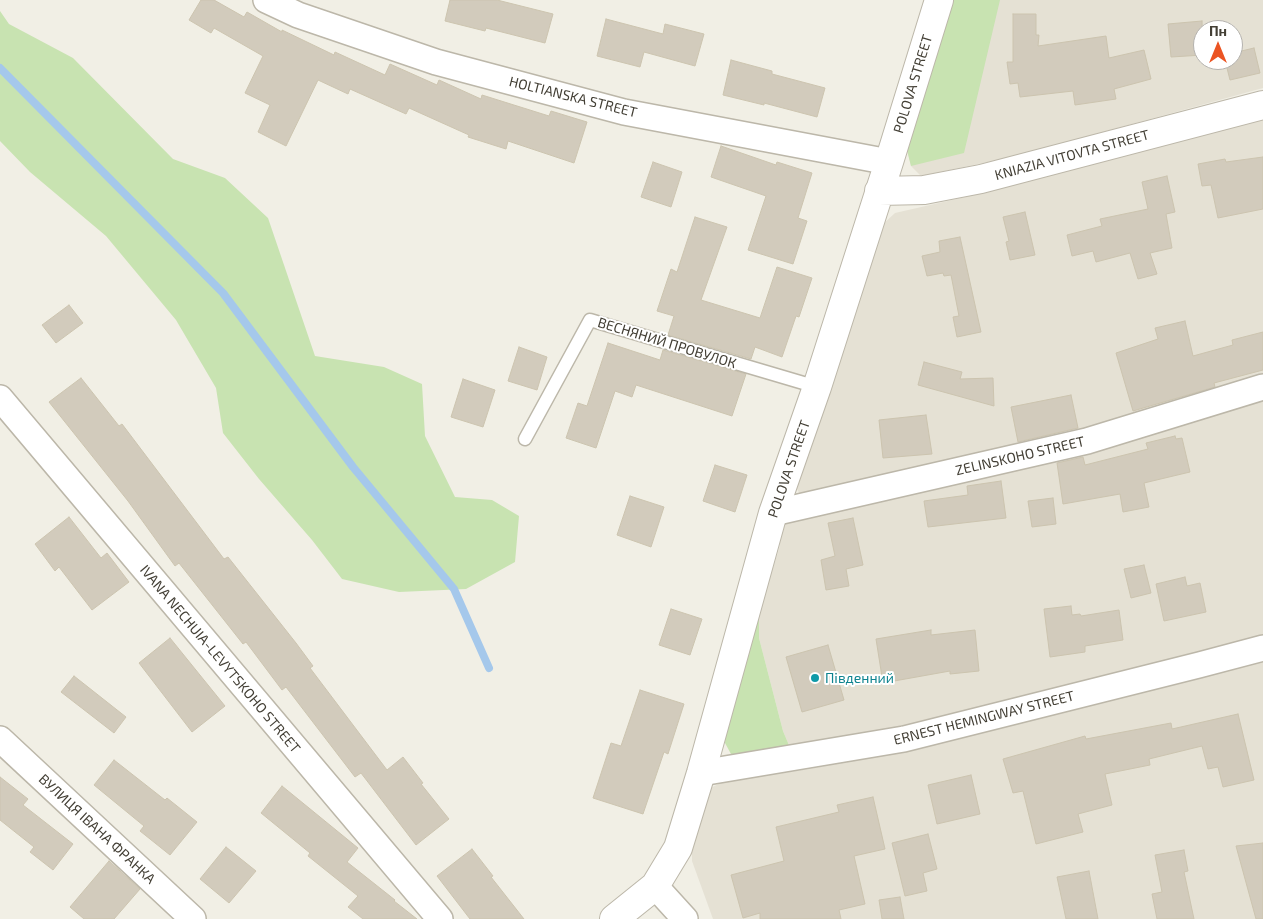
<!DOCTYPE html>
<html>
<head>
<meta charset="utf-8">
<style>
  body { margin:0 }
  #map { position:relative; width:1263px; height:919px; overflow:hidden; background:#f1efe5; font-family:"Exo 2",sans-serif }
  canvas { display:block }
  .north { position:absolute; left:1193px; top:20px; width:50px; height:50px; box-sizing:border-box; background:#fff; border:1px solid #b4b2ae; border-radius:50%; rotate:0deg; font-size:14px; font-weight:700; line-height:20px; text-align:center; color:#433f35 }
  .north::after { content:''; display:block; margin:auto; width:18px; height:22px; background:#eb5423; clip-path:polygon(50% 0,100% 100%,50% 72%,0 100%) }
</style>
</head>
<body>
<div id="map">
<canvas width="1263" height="919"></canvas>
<div class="north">Пн</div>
</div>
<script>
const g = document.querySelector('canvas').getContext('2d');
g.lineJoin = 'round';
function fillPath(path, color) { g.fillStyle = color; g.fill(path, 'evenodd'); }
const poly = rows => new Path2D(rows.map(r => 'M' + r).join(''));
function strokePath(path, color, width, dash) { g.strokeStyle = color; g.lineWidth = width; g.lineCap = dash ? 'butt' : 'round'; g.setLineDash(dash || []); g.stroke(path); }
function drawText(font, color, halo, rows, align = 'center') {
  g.font = font + ' "Exo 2",sans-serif'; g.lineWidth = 4; g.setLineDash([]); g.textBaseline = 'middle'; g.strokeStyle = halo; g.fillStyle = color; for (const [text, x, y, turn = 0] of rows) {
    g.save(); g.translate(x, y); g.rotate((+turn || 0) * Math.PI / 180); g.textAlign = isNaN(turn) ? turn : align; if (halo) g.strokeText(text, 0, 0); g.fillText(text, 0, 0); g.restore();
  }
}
fillPath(poly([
  [951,0,1263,0,1263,88,1016,156,921,176,911,166,906,146],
  [1203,30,1233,30,1233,60,1203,60],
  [1263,118,1263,380,1171,409,801,496,797,489,802,468,881,226,895,213,996,190,1166,140],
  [1263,397,1263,635,1196,655,869,738,791,750,783,731,759,638,759,611,779,549,784,520],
  [1263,656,1263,919,713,919,692,861,692,826,704,791,723,782,809,769,906,751]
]), '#e5e1d4');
fillPath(poly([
  [951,0,1000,0,964,153,911,166,906,146],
  [0,11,9,24,73,58,173,159,225,178,268,218,315,356,384,367,422,384,425,436,455,497,492,500,519,516,515,562,466,589,399,592,342,579,312,540,259,479,223,433,216,388,176,320,106,236,30,172,0,141],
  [759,611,759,638,783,731,791,750,744,756,731,754,725,743,726,712]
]), '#c8e3b1');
strokePath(poly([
  [0,68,223,293,353,467,454,589,489,668]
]), '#a5c8eb', 8);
const building = poly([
  [201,0,214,0,244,17,247,12,282,32,282,30,334,55,335,52,385,75,390,64,437,85,439,80,481,99,482,95,549,116,551,111,587,122,574,163,508,141,506,149,468,137,469,135,409,108,406,114,350,89,348,94,318,80,286,146,258,132,270,105,245,93,263,56,214,28,211,33,189,20,201,0],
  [450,0,497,0,553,14,545,43,486,28,485,31,445,21,450,0],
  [1013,14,1036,14,1036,35,1039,35,1038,46,1106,36,1109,58,1144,50,1151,79,1114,89,1116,99,1075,105,1073,91,1020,97,1018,83,1010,84,1007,62,1013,62,1013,14],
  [606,19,663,34,665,24,704,34,695,66,644,52,640,67,597,56,606,19],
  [1202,21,1203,55,1171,57,1168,24,1202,21],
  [1254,48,1260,73,1230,80,1225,60,1233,60,1233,53,1254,48],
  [731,60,772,71,772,74,825,88,817,117,764,103,764,105,723,95,731,60],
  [721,146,776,165,777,162,812,173,798,218,807,221,793,264,748,250,766,196,711,177,721,146],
  [1263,157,1263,209,1218,218,1211,185,1202,186,1198,164,1225,159,1226,162,1263,157],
  [653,162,682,172,671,207,641,197,653,162],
  [1167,176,1175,212,1166,214,1172,248,1150,253,1157,274,1138,279,1130,253,1096,262,1093,251,1072,256,1067,235,1102,226,1100,219,1148,209,1142,182,1167,176],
  [1025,212,1035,255,1010,260,1006,242,1009,241,1003,217,1025,212],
  [695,217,727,227,701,300,760,318,777,267,812,278,799,317,796,316,782,357,755,347,751,359,668,335,674,316,657,311,671,269,677,272,695,217],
  [960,237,981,332,957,337,953,317,959,316,951,275,944,276,943,273,927,276,922,256,940,252,939,241,960,237],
  [69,305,83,323,56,343,42,325,69,305],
  [1185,321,1193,356,1233,345,1232,340,1263,332,1263,370,1214,383,1215,387,1133,411,1116,353,1158,339,1155,328,1185,321],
  [608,343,660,360,663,350,746,374,732,416,636,385,632,397,615,391,596,448,566,438,578,403,587,406,608,343],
  [519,347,547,357,537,390,508,381,519,347],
  [924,362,962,372,960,379,993,378,994,406,918,385,924,362],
  [81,378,119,426,122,424,224,559,228,557,296,643,313,666,310,668,387,770,403,757,423,783,421,784,449,819,416,845,361,773,355,777,286,687,282,690,246,642,243,644,179,563,175,566,128,501,49,402,81,378],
  [463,379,495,390,483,427,451,417,463,379],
  [1071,395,1078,428,1018,442,1011,407,1071,395],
  [926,415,932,454,883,458,879,420,926,415],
  [1175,436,1176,439,1182,438,1190,472,1144,483,1149,507,1123,512,1120,494,1063,504,1057,463,1083,457,1085,465,1148,449,1146,443,1175,436],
  [715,465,747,475,735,512,703,501,715,465],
  [1001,481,1006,518,928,527,924,501,968,495,967,486,1001,481],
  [630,496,664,507,651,547,617,535,630,496],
  [1053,498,1056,524,1032,527,1028,501,1053,498],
  [69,517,101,558,107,553,129,582,92,610,59,567,55,571,35,544,69,517],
  [853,518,863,565,846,569,849,586,826,590,821,560,835,556,828,523,853,518],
  [1144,565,1151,593,1131,598,1124,569,1144,565],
  [1185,577,1187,586,1200,583,1206,612,1164,621,1156,584,1185,577],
  [1071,606,1072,615,1080,614,1081,616,1119,610,1123,640,1085,646,1085,652,1050,657,1044,609,1071,606],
  [671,609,702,619,690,655,659,645,671,609],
  [931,630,931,635,975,630,979,671,950,674,950,671,883,683,876,639,931,630],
  [170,638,225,706,192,732,139,663,170,638],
  [828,645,844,700,802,712,786,657,828,645],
  [74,676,126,717,114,733,61,692,74,676],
  [640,690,684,704,668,754,664,752,643,814,593,798,611,743,621,746,640,690],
  [1238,714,1254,780,1223,787,1218,767,1208,769,1202,746,1149,759,1150,765,1105,774,1112,805,1078,814,1083,832,1036,844,1023,791,1013,793,1003,759,1085,736,1086,739,1171,723,1172,729,1238,714],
  [114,760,165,800,167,798,197,822,170,855,140,831,144,826,94,785,114,760],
  [971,775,980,814,937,824,928,785,971,775],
  [0,777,28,799,23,805,73,844,53,870,30,852,34,847,0,820,0,777],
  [282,786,358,848,347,862,395,900,394,901,417,919,363,919,348,907,358,896,308,856,310,853,261,813,282,786],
  [873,797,885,849,854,856,865,904,839,910,841,919,760,919,760,913,743,918,731,875,784,861,776,827,839,812,837,805,873,797],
  [928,834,937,869,923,873,927,891,905,896,892,843,928,834],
  [1263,843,1263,919,1256,919,1236,846,1263,843],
  [226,847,256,871,229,903,200,879,226,847],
  [472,849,493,876,491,877,524,919,470,919,437,876,472,849],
  [1184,850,1188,871,1184,872,1194,919,1157,919,1152,894,1162,892,1155,855,1184,850],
  [109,861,140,889,114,919,84,919,70,907,109,861],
  [1089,871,1098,919,1066,919,1057,877,1089,871],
  [900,897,904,919,882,919,879,900,900,897]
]);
fillPath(building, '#d2cbbc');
strokePath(building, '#ccc4af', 1);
const service = poly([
  [525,439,590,320,817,387]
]);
const minor = poly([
  [266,0,298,15,436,62,624,112,889,162],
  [0,398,440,919],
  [773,513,1087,441,1263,387],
  [0,739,193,919],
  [701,773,904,739,1199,665,1263,648],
  [655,886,685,919]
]);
const tertiary = poly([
  [879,191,924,190,981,179,1263,105],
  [614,919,655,886,678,848,701,773,773,513,817,387,889,162,939,0]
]);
strokePath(service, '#bcb7a9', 15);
strokePath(minor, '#bcb7a9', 28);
strokePath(tertiary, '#bcb7a9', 30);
strokePath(service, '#fff', 12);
strokePath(minor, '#fff', 25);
strokePath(tertiary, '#fff', 28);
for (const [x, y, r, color] of [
  [815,678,5,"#0f9aa8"]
]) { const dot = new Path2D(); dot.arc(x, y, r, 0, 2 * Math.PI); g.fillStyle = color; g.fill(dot); strokePath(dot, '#fff', 2); }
drawText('14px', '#433f35', '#fff', [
  ["POLOVA STREET",913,84,-73],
  ["HOLTIANSKA STREET",573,97,14],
  ["KNIAZIA VITOVTA STREET",1072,155,-15],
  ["ВЕСНЯНИЙ ПРОВУЛОК",667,343,17],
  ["ZELINSKOHO STREET",1020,456,-13],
  ["POLOVA STREET",789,469,-71],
  ["IVANA NECHUIA-LEVYTSKOHO STREET",220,659,50],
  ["ERNEST HEMINGWAY STREET",984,718,-14],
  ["ВУЛИЦЯ ІВАНА ФРАНКА",97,829,43]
]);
drawText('14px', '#0d838f', '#fff', [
  ["Південний",825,678]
], 'left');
</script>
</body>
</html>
